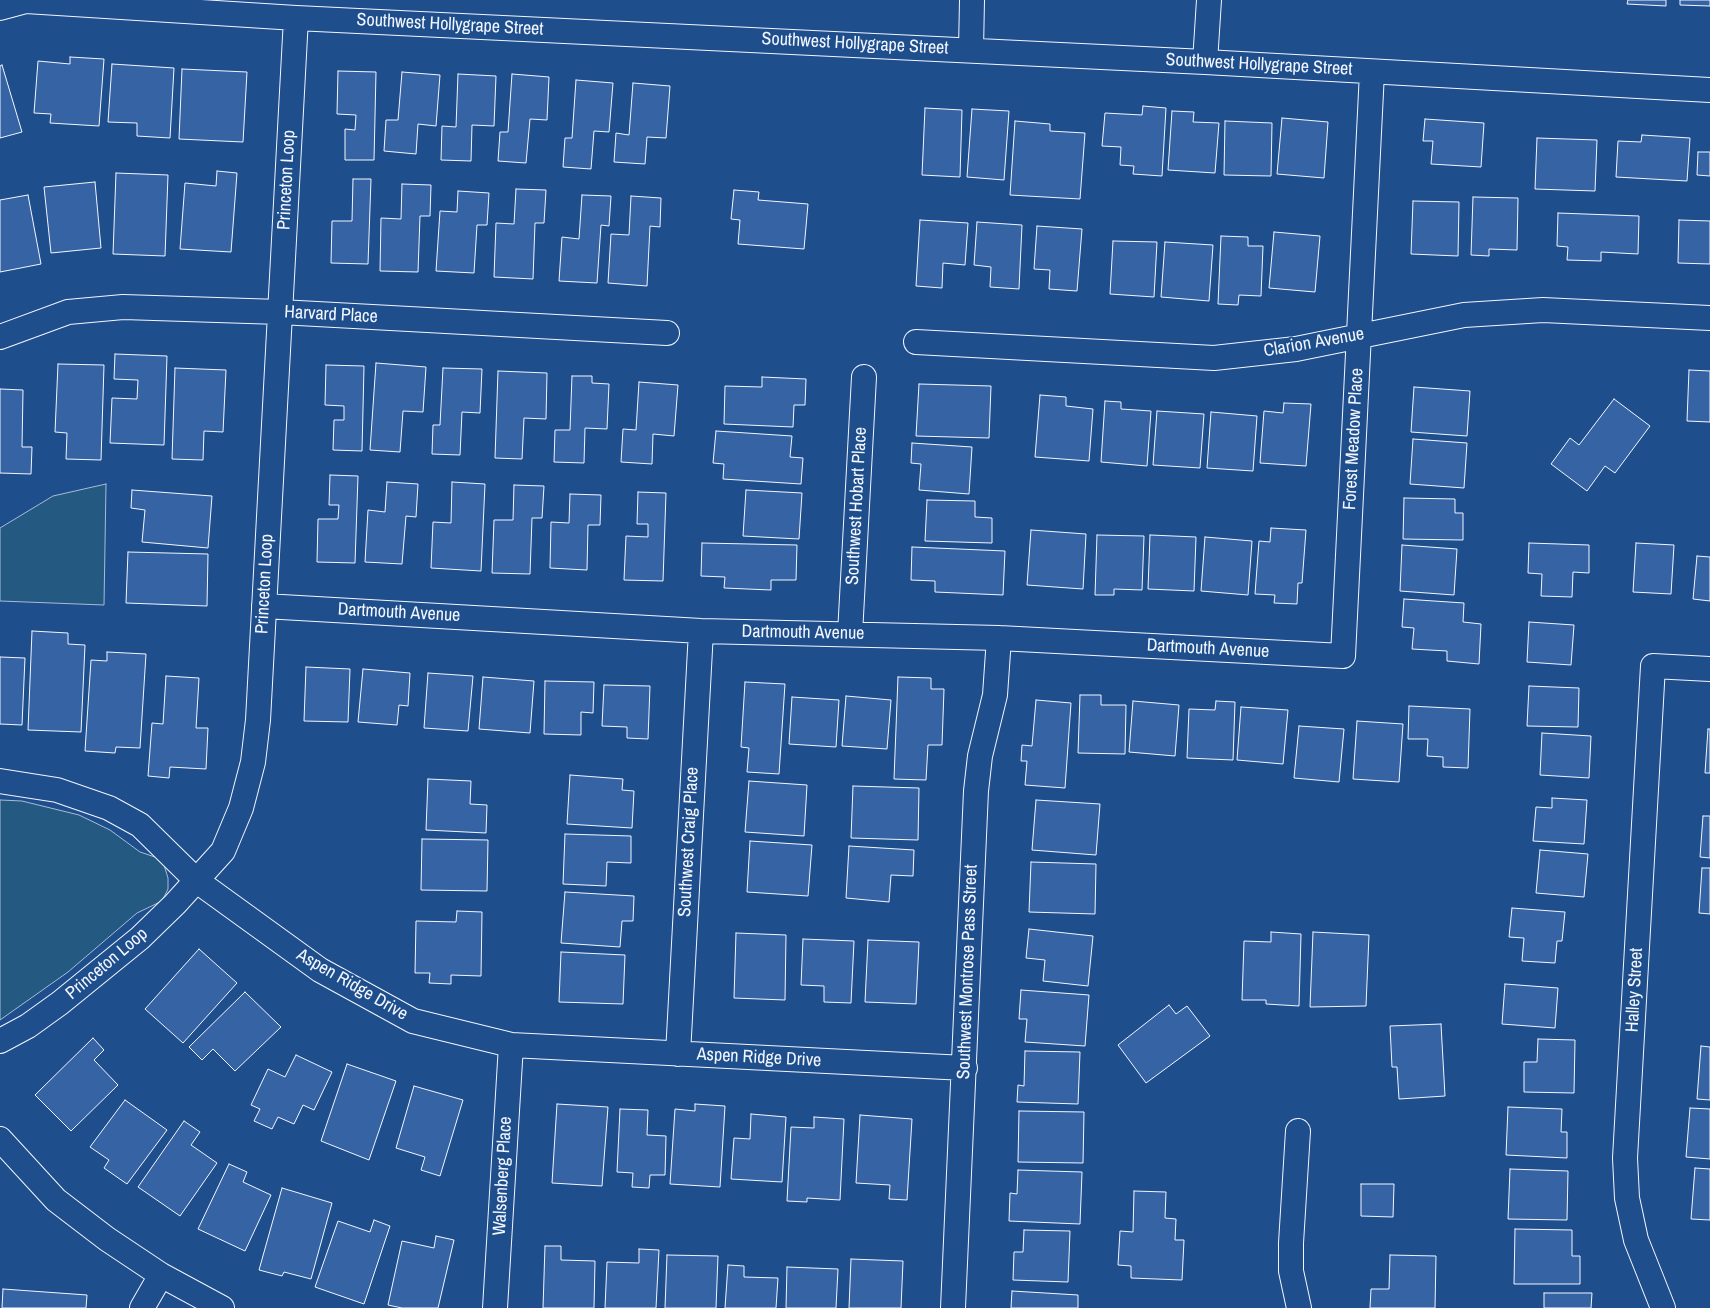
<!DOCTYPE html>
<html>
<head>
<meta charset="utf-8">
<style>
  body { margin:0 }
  canvas { display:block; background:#1f4e8c }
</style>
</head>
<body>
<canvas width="1710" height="1308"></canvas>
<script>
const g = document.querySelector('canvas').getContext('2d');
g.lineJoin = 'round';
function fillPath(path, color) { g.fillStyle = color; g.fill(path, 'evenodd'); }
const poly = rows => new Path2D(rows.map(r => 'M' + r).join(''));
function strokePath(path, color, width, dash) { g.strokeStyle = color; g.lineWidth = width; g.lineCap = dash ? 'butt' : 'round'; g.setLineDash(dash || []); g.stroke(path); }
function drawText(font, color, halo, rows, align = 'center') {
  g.font = font + ' "Archivo Narrow",sans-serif'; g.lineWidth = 4; g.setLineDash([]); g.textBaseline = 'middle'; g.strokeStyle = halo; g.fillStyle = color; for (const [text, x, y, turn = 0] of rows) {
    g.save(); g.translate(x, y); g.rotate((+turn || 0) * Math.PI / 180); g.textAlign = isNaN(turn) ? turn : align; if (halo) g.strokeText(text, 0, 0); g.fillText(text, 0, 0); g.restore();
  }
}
const green = poly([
  [106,484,104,605,0,601,0,528,53,496,106,484],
  [0,800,22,801,79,815,110,830,140,852,155,857,164,865,168,878,168,889,162,901,137,913,68,972,0,1020,0,800]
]);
fillPath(green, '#245a82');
strokePath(green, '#a8bbd7', 1);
const building = poly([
  [1628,0,1666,0,1666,6,1627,4,1628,0],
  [1680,0,1710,0,1710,6,1680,5,1680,0],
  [70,57,104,59,99,126,50,123,51,114,34,113,38,61,70,64,70,57],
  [112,64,174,68,170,138,137,136,137,123,108,122,112,64],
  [2,65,22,132,0,138,0,66,2,65],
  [182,69,247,72,243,142,179,139,182,69],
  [338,71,376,72,374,160,345,160,345,129,355,130,356,115,337,114,338,71],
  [402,72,440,75,436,126,418,124,416,154,384,151,386,120,398,120,402,72],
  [458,74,496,76,494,126,472,125,471,161,441,160,442,126,456,127,458,74],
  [512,74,549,77,547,120,530,119,526,163,498,161,500,132,508,132,512,74],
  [576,80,613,83,609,132,594,131,591,169,563,167,565,138,572,138,576,80],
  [633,83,670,86,666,138,647,137,645,164,614,162,616,133,629,135,633,83],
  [1143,106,1166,108,1162,176,1133,174,1134,166,1120,165,1121,147,1102,146,1105,113,1142,115,1143,106],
  [925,108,962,110,960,177,922,175,925,108],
  [972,109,1009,111,1004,180,967,177,972,109],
  [1172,111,1194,112,1193,122,1219,123,1215,173,1168,170,1172,111],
  [1282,118,1328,122,1324,178,1277,174,1282,118],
  [1425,119,1484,123,1481,167,1431,164,1433,141,1423,141,1425,119],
  [1015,121,1050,124,1050,131,1085,133,1080,199,1010,195,1015,121],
  [1225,121,1272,123,1271,176,1224,175,1225,121],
  [1642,135,1690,138,1687,181,1616,177,1618,141,1641,142,1642,135],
  [1537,138,1597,140,1595,191,1535,189,1537,138],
  [1698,152,1710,152,1710,176,1697,175,1698,152],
  [217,171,237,173,231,252,180,249,185,183,216,186,217,171],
  [116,173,168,175,165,256,113,254,116,173],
  [353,179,371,179,368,264,331,263,332,221,352,221,353,179],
  [95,182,101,248,51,253,44,187,95,182],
  [402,184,431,185,430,216,420,216,418,272,380,271,381,218,401,219,402,184],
  [516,189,546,190,544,223,535,223,533,279,494,277,496,223,514,224,516,189],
  [734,190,759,192,758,200,808,204,804,249,738,244,740,220,731,219,734,190],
  [458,191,489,193,487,225,477,225,474,273,436,271,440,211,457,212,458,191],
  [28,195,41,264,0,272,0,200,28,195],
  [582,195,611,196,609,226,601,225,597,283,559,281,562,237,579,239,582,195],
  [631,196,661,198,660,227,650,226,647,286,608,283,611,234,629,235,631,196],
  [1473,197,1518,198,1517,250,1489,249,1489,256,1471,255,1473,197],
  [1413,201,1459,202,1458,256,1411,254,1413,201],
  [1558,213,1639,216,1638,254,1601,252,1601,261,1567,260,1568,247,1557,246,1558,213],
  [920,220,968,223,965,265,943,263,942,288,916,286,920,220],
  [1679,220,1710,221,1710,264,1678,263,1679,220],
  [977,222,1022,225,1019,289,990,287,991,267,974,265,977,222],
  [1037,226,1082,229,1077,291,1049,289,1050,270,1034,269,1037,226],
  [1274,232,1320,236,1315,292,1269,288,1274,232],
  [1221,236,1248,237,1248,246,1263,246,1261,296,1239,295,1238,305,1218,304,1221,236],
  [1113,241,1157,242,1154,297,1110,294,1113,241],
  [1165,242,1213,245,1209,301,1161,297,1165,242],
  [115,354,167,356,164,445,110,443,112,398,137,399,138,380,114,379,115,354],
  [376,363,426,367,423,412,403,411,400,452,370,450,376,363],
  [58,364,104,365,101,460,66,459,67,433,55,432,58,364],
  [326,365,364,366,362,451,333,450,334,420,344,420,344,406,325,405,326,365],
  [175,368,226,370,223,432,204,431,203,460,172,459,175,368],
  [443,368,482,369,480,413,462,412,460,455,432,454,433,425,440,425,443,368],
  [1689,370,1710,371,1710,422,1687,421,1689,370],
  [498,371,547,373,546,419,524,418,522,459,495,458,498,371],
  [572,376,592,376,592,383,609,384,607,429,585,428,584,463,554,462,555,430,570,430,572,376],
  [762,377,806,379,805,405,794,405,793,427,724,424,725,386,762,387,762,377],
  [639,382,678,385,674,436,653,434,652,464,621,462,623,429,636,430,639,382],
  [919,384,991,386,989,438,916,436,919,384],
  [1414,387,1470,391,1467,436,1411,432,1414,387],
  [0,389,23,390,22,447,32,447,31,474,0,473,0,389],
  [1040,395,1066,397,1066,406,1093,409,1089,461,1035,457,1040,395],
  [1614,399,1650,426,1615,473,1605,466,1587,491,1551,464,1570,438,1579,445,1614,399],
  [1105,401,1121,402,1121,409,1151,411,1147,466,1101,462,1105,401],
  [1284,403,1311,404,1306,466,1260,463,1264,411,1283,413,1284,403],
  [1157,411,1204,414,1200,468,1153,465,1157,411],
  [1211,412,1257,416,1253,471,1207,468,1211,412],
  [716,431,792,436,790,457,803,458,801,484,723,479,724,464,713,463,716,431],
  [1413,439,1467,443,1464,488,1410,484,1413,439],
  [912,443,972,447,969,494,919,490,921,464,911,463,912,443],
  [330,475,358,476,355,563,317,562,318,519,338,519,339,505,329,505,330,475],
  [387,482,418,484,416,517,406,516,402,564,365,562,368,510,385,512,387,482],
  [452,482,485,484,481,571,431,568,433,522,451,523,452,482],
  [514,485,544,486,542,518,532,518,530,574,492,573,494,520,513,520,514,485],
  [132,490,212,496,208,548,142,542,145,510,131,508,132,490],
  [746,490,802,493,799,539,743,536,746,490],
  [638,492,666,493,663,581,624,580,626,536,648,537,648,524,637,524,638,492],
  [570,494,601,495,600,525,588,525,587,570,550,568,551,522,569,523,570,494],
  [1404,498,1455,499,1455,513,1463,513,1463,540,1403,539,1404,498],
  [927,500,975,501,975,517,992,518,992,543,925,541,927,500],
  [1271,528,1306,530,1302,583,1298,583,1297,604,1274,603,1275,595,1255,594,1259,541,1270,542,1271,528],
  [1031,530,1086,534,1083,589,1027,585,1031,530],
  [1097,535,1144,536,1142,590,1114,589,1114,595,1095,595,1097,535],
  [1150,535,1196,537,1194,591,1148,589,1150,535],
  [1205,537,1252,541,1248,595,1201,591,1205,537],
  [702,543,797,545,796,580,771,580,771,590,724,588,725,577,701,576,702,543],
  [1529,543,1589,545,1589,573,1573,572,1572,597,1541,596,1542,574,1528,573,1529,543],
  [1636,543,1674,545,1671,594,1633,592,1636,543],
  [1402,545,1457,549,1454,595,1400,591,1402,545],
  [912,547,1005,551,1003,595,935,592,935,581,911,580,912,547],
  [128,552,208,554,207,606,126,603,128,552],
  [1697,556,1710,557,1710,601,1693,599,1697,556],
  [1404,599,1464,603,1463,622,1481,624,1479,664,1447,661,1447,651,1412,649,1414,628,1402,627,1404,599],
  [1529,622,1574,625,1571,665,1527,662,1529,622],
  [32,631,68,633,68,644,85,645,81,732,28,730,32,631],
  [107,652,146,654,140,748,116,747,115,753,85,751,91,660,107,661,107,652],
  [0,657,25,658,22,725,0,724,0,657],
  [306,667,350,669,348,722,304,721,306,667],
  [363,669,410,673,408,706,399,705,397,725,358,722,363,669],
  [428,673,473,676,468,731,424,728,428,673],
  [166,676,199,678,196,728,208,728,206,769,170,767,169,778,148,776,152,723,163,724,166,676],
  [483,677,534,681,530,733,479,729,483,677],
  [898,677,931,678,931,689,944,689,942,745,928,745,926,780,894,779,898,677],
  [545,681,594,682,593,713,581,712,581,735,544,734,545,681],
  [745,682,785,684,779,774,747,772,749,748,741,747,745,682],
  [604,685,650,686,648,739,627,738,627,727,602,726,604,685],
  [1529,686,1579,688,1578,727,1527,726,1529,686],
  [1080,695,1101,695,1101,705,1126,705,1125,754,1078,753,1080,695],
  [846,696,891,700,887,749,842,746,846,696],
  [792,697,839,700,836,747,789,744,792,697],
  [1036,700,1071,703,1065,788,1025,785,1027,761,1021,761,1022,745,1032,746,1036,700],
  [1133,701,1179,705,1175,756,1129,752,1133,701],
  [1216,701,1235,702,1233,760,1187,758,1189,709,1215,710,1216,701],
  [1409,706,1470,709,1468,768,1443,767,1443,757,1427,756,1428,739,1408,739,1409,706],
  [1241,707,1288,710,1283,764,1237,760,1241,707],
  [1357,721,1403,724,1399,782,1353,779,1357,721],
  [1299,726,1344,729,1339,782,1294,778,1299,726],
  [1708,729,1710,729,1710,773,1705,773,1708,729],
  [1542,733,1591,736,1589,778,1540,775,1542,733],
  [570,775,623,779,622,790,634,791,632,828,567,824,570,775],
  [428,779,471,781,470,804,487,805,486,833,426,830,428,779],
  [749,781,807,785,804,836,745,832,749,781],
  [853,786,919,788,918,840,851,838,853,786],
  [1552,798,1587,800,1584,844,1533,841,1536,807,1552,808,1552,798],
  [1036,800,1100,804,1096,855,1032,850,1036,800],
  [1703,816,1710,816,1710,858,1700,857,1703,816],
  [565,834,631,836,631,863,607,862,606,886,563,884,565,834],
  [422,839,488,840,487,891,421,890,422,839],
  [750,841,812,845,808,896,747,892,750,841],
  [849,846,914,850,913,876,891,875,889,902,846,898,849,846],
  [1540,850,1588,854,1584,897,1536,893,1540,850],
  [1031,862,1096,864,1095,914,1029,912,1031,862],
  [1702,868,1710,868,1710,914,1699,913,1702,868],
  [565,892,634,896,633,921,622,921,620,947,561,943,565,892],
  [1512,908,1565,912,1562,941,1557,941,1555,963,1522,961,1524,938,1509,937,1512,908],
  [457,911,482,912,481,976,451,975,451,984,429,983,430,973,415,973,416,921,456,922,457,911],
  [1029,929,1093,936,1088,986,1043,981,1045,960,1026,958,1029,929],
  [1271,932,1301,934,1299,1006,1266,1004,1266,1000,1242,1000,1244,941,1271,942,1271,932],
  [1313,932,1369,935,1366,1006,1310,1007,1313,932],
  [736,933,786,935,785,1000,734,998,736,933],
  [803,939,854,941,851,1003,824,1002,824,986,801,985,803,939],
  [868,940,919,942,916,1004,865,1002,868,940],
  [199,949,237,983,183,1043,145,1009,199,949],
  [561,952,625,955,623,1004,559,1002,561,952],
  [1505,984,1558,988,1555,1028,1502,1024,1505,984],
  [1021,990,1089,995,1085,1046,1025,1042,1027,1019,1019,1019,1021,990],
  [245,992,281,1027,235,1071,213,1049,202,1060,189,1047,245,992],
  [1169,1005,1176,1014,1187,1006,1210,1036,1146,1083,1118,1045,1169,1005],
  [1441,1024,1445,1096,1399,1099,1397,1067,1392,1067,1390,1026,1441,1024],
  [93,1038,104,1050,94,1060,118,1085,71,1131,35,1095,93,1038],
  [1538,1039,1575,1040,1574,1093,1524,1092,1524,1062,1537,1062,1538,1039],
  [1701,1046,1710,1047,1710,1100,1697,1099,1701,1046],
  [1025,1051,1080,1052,1078,1104,1017,1102,1018,1085,1024,1086,1025,1051],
  [296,1055,332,1072,314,1110,303,1105,294,1124,278,1117,272,1129,254,1121,260,1109,251,1105,268,1069,285,1077,296,1055],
  [347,1064,396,1081,369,1160,321,1141,347,1064],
  [414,1086,463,1100,440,1176,421,1170,425,1157,396,1148,414,1086],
  [125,1100,167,1130,127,1184,104,1168,109,1160,90,1147,125,1100],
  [557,1104,608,1107,602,1186,552,1183,557,1104],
  [695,1104,725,1106,720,1187,670,1184,675,1109,695,1111,695,1104],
  [1508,1107,1562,1109,1561,1132,1567,1132,1567,1158,1506,1155,1508,1107],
  [1690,1108,1710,1109,1710,1159,1686,1157,1690,1108],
  [620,1109,648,1110,647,1135,666,1136,665,1175,650,1175,649,1188,632,1187,633,1173,617,1172,620,1109],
  [1019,1111,1084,1112,1083,1163,1018,1162,1019,1111],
  [751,1114,786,1117,782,1182,731,1179,734,1138,750,1139,751,1114],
  [860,1115,912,1119,907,1200,889,1199,890,1185,856,1183,860,1115],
  [814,1117,844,1119,840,1200,807,1198,807,1202,787,1201,791,1127,814,1128,814,1117],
  [184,1121,200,1132,191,1145,217,1163,180,1216,138,1187,184,1121],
  [229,1164,247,1172,243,1182,271,1195,245,1251,198,1229,229,1164],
  [1695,1168,1710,1169,1710,1220,1691,1219,1695,1168],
  [1510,1169,1568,1171,1567,1220,1508,1219,1510,1169],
  [1018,1170,1082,1172,1080,1224,1009,1221,1010,1193,1017,1194,1018,1170],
  [1361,1184,1394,1184,1393,1217,1361,1216,1361,1184],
  [282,1188,332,1203,311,1279,284,1272,282,1276,259,1270,282,1188],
  [1134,1191,1166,1192,1165,1218,1176,1219,1175,1240,1184,1240,1182,1280,1131,1278,1131,1266,1118,1265,1120,1231,1133,1232,1134,1191],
  [374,1220,390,1226,364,1304,315,1287,338,1221,370,1232,374,1220],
  [1515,1229,1572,1230,1572,1256,1580,1256,1580,1284,1514,1284,1515,1229],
  [1024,1230,1070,1231,1068,1282,1013,1280,1014,1252,1023,1252,1024,1230],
  [436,1236,454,1240,438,1308,402,1308,388,1305,402,1241,434,1248,436,1236],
  [545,1246,561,1246,561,1260,595,1261,594,1308,543,1308,545,1246],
  [639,1249,659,1250,656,1308,605,1308,607,1262,639,1263,639,1249],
  [667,1255,718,1256,716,1308,665,1308,667,1255],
  [1390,1255,1436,1256,1435,1308,1370,1308,1371,1289,1389,1289,1390,1255],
  [851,1259,903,1261,901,1308,849,1308,851,1259],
  [728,1265,744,1266,744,1277,778,1278,776,1308,725,1308,728,1265],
  [787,1267,838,1269,836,1308,786,1308,787,1267],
  [3,1289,87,1295,86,1308,2,1308,3,1289],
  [1012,1291,1078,1295,1078,1308,1011,1308,1012,1291],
  [1544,1293,1592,1293,1591,1308,1544,1308,1544,1293]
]);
fillPath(building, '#3563a3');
strokePath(building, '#f2f6ff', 1);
const minor = poly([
  [0,8,26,1,296,18,1205,62,1710,90],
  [971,50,972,0],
  [1205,62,1209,0],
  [0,337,68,312,123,307,280,312,667,333],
  [916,342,1214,358,1296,349,1464,315,1543,310,1710,318],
  [264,606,701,631,999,638,1343,656,1372,72],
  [850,634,864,377],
  [0,781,57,790,109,808,140,825,197,881,320,970,413,1021,511,1045,965,1068],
  [0,1041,28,1026,60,1003,140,938,175,904,223,851,241,808,253,762,258,720,296,18],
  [678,1054,701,631],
  [1298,1131,1291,1243,1291,1271,1299,1308],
  [0,1139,56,1200,107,1239,161,1275,222,1308],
  [142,1308,161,1275],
  [495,1308,511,1045],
  [953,1308,976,791,980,756,995,695,999,638],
  [1663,1308,1636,1240,1627,1198,1625,1158,1653,666,1710,669]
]);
strokePath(minor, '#f2f6ff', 26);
strokePath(minor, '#1f4e8c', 24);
drawText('18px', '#f2f6ff', '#1f4e8c', [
  ["Southwest Hollygrape Street",450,25,3],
  ["Southwest Hollygrape Street",855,44,3],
  ["Southwest Hollygrape Street",1259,65,3],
  ["Princeton Loop",287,180,-87],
  ["Harvard Place",331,315,3],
  ["Clarion Avenue",1314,343,-10],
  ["Forest Meadow Place",1354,439,-87],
  ["Southwest Hobart Place",857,506,-87],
  ["Princeton Loop",265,584,-87],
  ["Dartmouth Avenue",399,613,3],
  ["Dartmouth Avenue",803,633,1],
  ["Dartmouth Avenue",1208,649,3],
  ["Southwest Craig Place",689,842,-87],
  ["Princeton Loop",107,964,-40],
  ["Southwest Montrose Pass Street",968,972,-88],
  ["Aspen Ridge Drive",352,985,30],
  ["Halley Street",1635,990,-87],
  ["Aspen Ridge Drive",759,1058,3],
  ["Walsenberg Place",503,1176,-87]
]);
</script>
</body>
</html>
